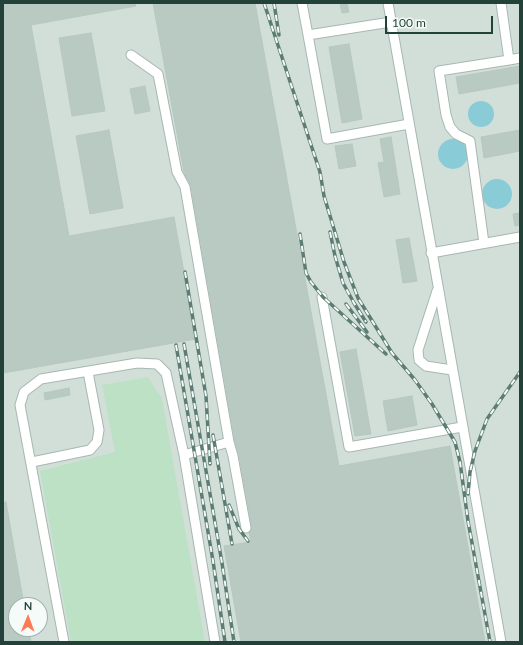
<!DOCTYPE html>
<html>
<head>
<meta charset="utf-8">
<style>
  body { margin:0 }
  #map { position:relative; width:523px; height:645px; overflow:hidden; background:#e4efea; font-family:Lato,sans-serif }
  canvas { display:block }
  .frame { position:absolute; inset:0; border:4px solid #224239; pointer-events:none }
  .north { position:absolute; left:8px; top:597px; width:40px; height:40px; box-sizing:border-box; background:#f5fbf8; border:1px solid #a1b1ac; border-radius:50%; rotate:1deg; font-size:11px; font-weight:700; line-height:16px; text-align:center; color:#224239 }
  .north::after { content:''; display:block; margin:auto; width:14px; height:18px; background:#fc7b55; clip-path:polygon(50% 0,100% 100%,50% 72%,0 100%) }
  .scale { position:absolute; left:385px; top:16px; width:108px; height:18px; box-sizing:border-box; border:2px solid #224239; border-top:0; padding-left:5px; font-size:12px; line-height:14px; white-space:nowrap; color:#224239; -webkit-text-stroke:3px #f5fbf8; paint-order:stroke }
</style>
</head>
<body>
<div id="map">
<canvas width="523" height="645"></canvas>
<div class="frame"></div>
<div class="north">N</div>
<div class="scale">100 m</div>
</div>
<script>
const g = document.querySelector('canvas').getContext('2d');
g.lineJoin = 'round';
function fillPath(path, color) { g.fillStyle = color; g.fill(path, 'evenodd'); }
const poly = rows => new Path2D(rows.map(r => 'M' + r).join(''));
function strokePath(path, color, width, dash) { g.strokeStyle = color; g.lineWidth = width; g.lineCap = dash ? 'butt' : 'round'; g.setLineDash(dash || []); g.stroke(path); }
fillPath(poly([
  [3,3,520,3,520,642,3,642],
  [16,605,40,605,40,629,16,629]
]), '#d2dfd9');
fillPath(poly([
  [148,377,162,399,205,642,71,642,40,471,115,452,102,385]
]), '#bce1c5');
fillPath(poly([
  '468 114a13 13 0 1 1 26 0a13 13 0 1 1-26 0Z',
  '438 154a15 15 0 1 1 30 0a15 15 0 1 1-30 0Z',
  '482 194a15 15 0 1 1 30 0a15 15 0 1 1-30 0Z'
]), '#89ccd7');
const building = poly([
  [3,3,135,3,136,6,31,25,69,236,174,217,196,339,3,373,3,3],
  [153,3,255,3,339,466,450,446,485,642,241,642,224,546,251,542,249,533,251,530,252,527,239,455,235,441,191,186,184,172,153,3],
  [340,3,347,3,349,12,342,13,340,3],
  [91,33,105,111,72,116,59,38,91,33],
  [349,44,362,119,342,123,329,47,349,44],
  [520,66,520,83,459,94,456,77,520,66],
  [145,86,150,111,135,114,130,89,145,86],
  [109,130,123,208,90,214,76,136,109,130],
  [520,130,520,151,484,158,481,137,520,130],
  [391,137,400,194,384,197,378,163,384,162,380,139,391,137],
  [352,144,356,166,339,169,335,146,352,144],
  [520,213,520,225,515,226,513,214,520,213],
  [409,238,417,281,403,283,396,240,409,238],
  [356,349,371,434,355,436,340,352,356,349],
  [69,388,70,395,45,400,44,393,69,388],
  [412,396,417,425,388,431,383,401,412,396],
  [6,502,24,605,16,605,16,629,29,629,31,642,3,642,3,503,6,502]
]);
fillPath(building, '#b9cac3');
strokePath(building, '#b6c9c1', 1);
const minor = poly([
  [302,3,308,35,391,22],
  [388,3,501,642],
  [501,3,509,60,520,58],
  [308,35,327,139,409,124],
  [131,55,158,74,177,172,185,187,229,442,233,456,246,528],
  [484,243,470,141,456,134,450,127,446,115,439,71,509,60],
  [431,253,520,237],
  [437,291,418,350,419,360,426,366,452,370],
  [322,297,349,447,462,427],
  [184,455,229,442],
  [32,462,90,450,97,442,99,430,88,372],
  [64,642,20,405,24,392,41,379,137,363,157,364,166,373,184,455,215,642]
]);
strokePath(minor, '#a6b8b1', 11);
strokePath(minor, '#fff', 9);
const rail = poly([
  [264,3,320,172,324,196,344,262,358,298,392,353,415,380,432,404,455,442,460,462,468,521,490,642],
  [274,3,279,35],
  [330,232,335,256,343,283,354,303,366,322],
  [300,234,306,273,311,282,323,297,386,354],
  [185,272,206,396,210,464],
  [346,304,367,332],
  [184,344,222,563,234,642],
  [176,345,213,561,225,642],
  [213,435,232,544],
  [468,494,470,472,475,451,487,419,520,372],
  [229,505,239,529,248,541]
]);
strokePath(rail, '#5d7d74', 3.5);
strokePath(rail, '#f5fbf8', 2, [6]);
</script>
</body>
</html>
